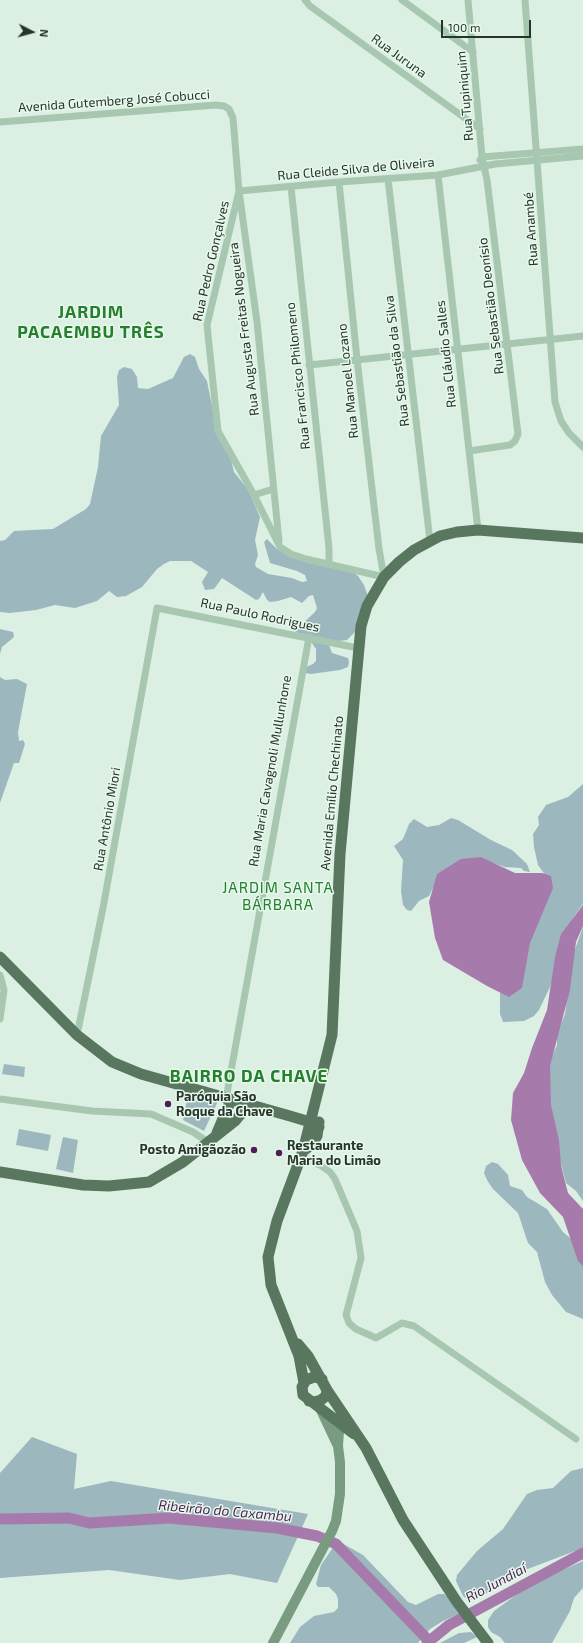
<!DOCTYPE html>
<html>
<head>
<meta charset="utf-8">
<style>
  body { margin:0 }
  #map { position:relative; width:583px; height:1643px; overflow:hidden; background:#dbf0e3; font-family:"Exo 2",sans-serif }
  canvas { display:block }
  .north { position:absolute; left:12px; top:12px; width:40px; height:40px; -webkit-text-stroke:3px #e7f8ed; paint-order:stroke; rotate:96deg; font-size:11px; font-weight:700; line-height:16px; text-align:center; color:#27342a }
  .north::after { content:''; display:block; margin:auto; width:14px; height:18px; background:#27342a; clip-path:polygon(50% 0,100% 100%,50% 72%,0 100%) }
  .scale { position:absolute; left:441px; top:20px; width:90px; height:18px; box-sizing:border-box; border:2px solid #27342a; border-top:0; padding-left:5px; font-size:12px; line-height:14px; white-space:nowrap; color:#27342a; -webkit-text-stroke:3px #e7f8ed; paint-order:stroke }
</style>
</head>
<body>
<div id="map">
<canvas width="583" height="1643"></canvas>
<div class="north">N</div>
<div class="scale">100 m</div>
</div>
<script>
const g = document.querySelector('canvas').getContext('2d');
g.lineJoin = 'round';
function fillPath(path, color) { g.fillStyle = color; g.fill(path, 'evenodd'); }
const poly = rows => new Path2D(rows.map(r => 'M' + r).join(''));
function strokePath(path, color, width, dash) { g.strokeStyle = color; g.lineWidth = width; g.lineCap = dash ? 'butt' : 'round'; g.setLineDash(dash || []); g.stroke(path); }
function drawText(font, color, halo, rows, align = 'center') {
  g.font = font + ' "Exo 2",sans-serif'; g.lineWidth = 3; g.setLineDash([]); g.textBaseline = 'middle'; g.strokeStyle = halo; g.fillStyle = color; for (const [text, x, y, turn = 0] of rows) {
    g.save(); g.translate(x, y); g.rotate((+turn || 0) * Math.PI / 180); g.textAlign = isNaN(turn) ? turn : align; if (halo) g.strokeText(text, 0, 0); g.fillText(text, 0, 0); g.restore();
  }
}
fillPath(poly([
  [190,354,195,357,199,369,207,381,215,421,230,455,234,472,249,491,260,517,255,540,258,555,255,564,256,567,268,574,292,578,302,582,307,581,305,575,297,571,270,563,264,542,267,539,277,549,298,559,345,566,358,576,364,585,368,596,355,632,347,640,331,642,329,645,332,653,348,658,349,662,348,667,340,670,311,674,305,673,304,668,313,664,316,661,316,649,310,640,290,628,301,625,315,612,317,608,313,595,309,596,302,603,291,597,278,601,270,602,267,600,263,592,259,599,256,600,222,578,214,589,205,590,202,582,208,572,191,561,170,561,164,564,157,569,142,587,126,596,117,597,109,591,97,601,75,608,55,605,36,610,10,613,0,612,0,541,5,540,14,531,53,529,86,509,90,504,98,467,101,436,119,405,117,377,119,370,124,367,132,369,137,377,138,388,148,389,173,378,184,357],
  [0,629,13,632,14,636,13,638,2,647,0,654],
  [0,677,5,680,17,679,27,684,18,732,19,741,23,740,25,744,19,763,14,763,0,803],
  [583,784,583,904,573,918,564,938,550,987,539,1010,534,1016,524,1021,503,1022,500,1014,500,991,550,882,538,865,534,847,533,834,539,825,538,817,546,805,568,797],
  [451,818,458,820,491,840,512,850,527,864,530,872,524,871,521,868,505,867,483,860,439,876,429,896,419,901,411,911,407,910,403,905,401,891,403,860,394,846,403,839,409,824,414,819,427,827,439,825],
  [583,927,583,1201,576,1191,566,1183,545,1107,550,1061,557,1045,557,1034,565,1014,573,955],
  [4,1064,25,1067,24,1077,2,1074],
  [189,1090,218,1101,204,1131,183,1120],
  [19,1129,51,1135,48,1151,16,1145],
  [63,1137,78,1140,73,1173,56,1169],
  [492,1162,498,1164,508,1175,510,1186,522,1190,527,1197,547,1209,563,1232,575,1242,583,1258,583,1319,566,1312,552,1295,545,1282,537,1252,528,1243,518,1213,493,1189,487,1180,484,1173,486,1166],
  [32,1437,77,1454,74,1489,111,1481,308,1514,277,1583,230,1574,180,1580,109,1570,0,1578,0,1473],
  [583,1468,583,1548,525,1570,477,1599,468,1600,463,1596,456,1581,457,1575,477,1551,503,1529,527,1494,537,1490,553,1488,571,1471],
  [340,1542,363,1555,408,1602,416,1605,438,1594,444,1594,453,1601,461,1613,443,1621,430,1629,418,1643,290,1643,300,1627,314,1616,334,1612,338,1608,338,1599,336,1594,329,1587,318,1587,316,1584,321,1565,334,1546],
  [583,1561,583,1588,574,1598,570,1611,552,1643,505,1643,500,1637,491,1632,488,1627,488,1620,494,1611,534,1582],
  [471,1632,477,1637,464,1643,440,1643,459,1633]
]), '#9cb8be');
fillPath(poly([
  [481,857,515,873,542,873,551,876,553,888,530,943,522,988,509,997,487,986,443,960,435,938,429,902,437,874,461,859],
  [583,905,583,926,576,942,570,990,550,1066,551,1105,559,1140,561,1166,568,1193,583,1209,583,1266,578,1261,563,1217,540,1193,522,1160,511,1120,513,1093,524,1073,532,1048,547,1010,555,957,561,934]
]), '#a67bab');
strokePath(poly([
  [0,1519,69,1518,89,1523,169,1518,277,1528,317,1536,336,1544,429,1641],
  [427,1643,449,1625,583,1553]
]), '#a67bab', 11);
strokePath(poly([
  [305,0,310,6,480,129],
  [402,0,473,52],
  [468,0,482,157,487,180,518,434,515,441,510,445,469,451],
  [525,0,555,402,561,421,569,433,583,447],
  [0,122,216,105,224,106,229,109,233,118,239,191,257,322,279,541],
  [480,160,482,157,583,149],
  [438,175,478,530],
  [388,179,430,541],
  [339,182,357,359,379,549,384,577,306,559,291,554,280,547,254,495,218,431,207,325,239,191,339,182,438,175,495,164,583,156],
  [291,187,329,548,329,564],
  [309,365,583,336],
  [254,495,273,489],
  [0,975,4,990,0,1019],
  [77,1035,103,908,157,608,358,648],
  [0,1099,92,1111,151,1114,193,1132,208,1142],
  [226,1099,309,637],
  [301,1157,320,1165,330,1172,335,1179,357,1231,361,1258,346,1315,349,1323,356,1329,376,1338,402,1323,414,1326,576,1439]
]), '#a7c7b1', 7);
strokePath(poly([
  [321,1410,337,1444],
  [273,1643,332,1531,336,1521,340,1494,340,1462,338,1446,340,1417]
]), '#799b80', 10);
strokePath(poly([
  [0,957,77,1035,112,1062,141,1074,290,1116,310,1122,319,1127],
  [217,1133,231,1100],
  [303,1151,311,1145,317,1136,319,1122],
  [0,1172,83,1185,109,1186,149,1182,183,1162,235,1121,249,1104],
  [298,1344,308,1356,327,1390,326,1396,321,1400,315,1402,309,1401],
  [322,1379,314,1377,306,1380,302,1387,303,1395,354,1434],
  [304,1383,299,1356,271,1285,268,1257,277,1221,303,1151,332,1035,340,854,361,626,367,606,384,577,399,562,414,550,440,536,457,532,478,530,583,538],
  [327,1390,366,1448,403,1520,457,1602,488,1643]
]), '#59765e', 11);
for (const [x, y, r, color] of [
  [168,1104,4,"#4f1f53"],
  [254,1150,4,"#4f1f53"],
  [279,1153,4,"#4f1f53"]
]) { const dot = new Path2D(); dot.arc(x, y, r, 0, 2 * Math.PI); g.fillStyle = color; g.fill(dot); strokePath(dot, '#e7f8ed', 1.5); }
drawText('13px', '#27342a', '#e7f8ed', [
  ["Rua Juruna",399,56,36],
  ["Rua Tupiniquim",465,96,-95],
  ["Avenida Gutemberg José Cobucci",114,101,-4],
  ["Rua Cleide Silva de Oliveira",356,169,-5],
  ["Rua Anambé",531,229,-94],
  ["Rua Pedro Gonçalves",211,261,-77],
  ["Rua Sebastião Deonísio",491,306,-97],
  ["Rua Augusta Freitas Nogueira",244,329,-97],
  ["Rua Cláudio Salles",446,354,-96],
  ["Rua Sebastião da Silva",397,361,-97],
  ["Rua Francisco Philomeno",298,376,-96],
  ["Rua Manoel Lozano",348,381,-96],
  ["Rua Paulo Rodrigues",260,615,12],
  ["Rua Maria Cavagnoli Mullunhone",270,771,-80],
  ["Avenida Emílio Chechinato",332,793,-85],
  ["Rua Antônio Miori",107,819,-80]
]);
drawText('bold 13px', '#27342a', '#e7f8ed', [
  ["Paróquia São",176,1097],
  ["Roque da Chave",176,1112],
  ["Restaurante",287,1146],
  ["Maria do Limão",287,1161],
  ["Posto Amigãozão",246,1150,"right"]
], 'left');
drawText('italic 14px', '#4f1f53', '#e7f8ed', [
  ["Ribeirão do Caxambu",225,1511,5],
  ["Rio Jundiaí",496,1583,-28]
]);
g.letterSpacing = '1px';
drawText('15px', '#257f2d', '#e7f8ed', [
  ["JARDIM SANTA",278,888],
  ["BÁRBARA",278,905]
]);
g.letterSpacing = '0px';
g.letterSpacing = '1px';
drawText('bold 17px', '#257f2d', '#e7f8ed', [
  ["JARDIM",91,312],
  ["PACAEMBU TRÊS",91,332],
  ["BAIRRO DA CHAVE",249,1076]
]);
g.letterSpacing = '0px';
</script>
</body>
</html>
